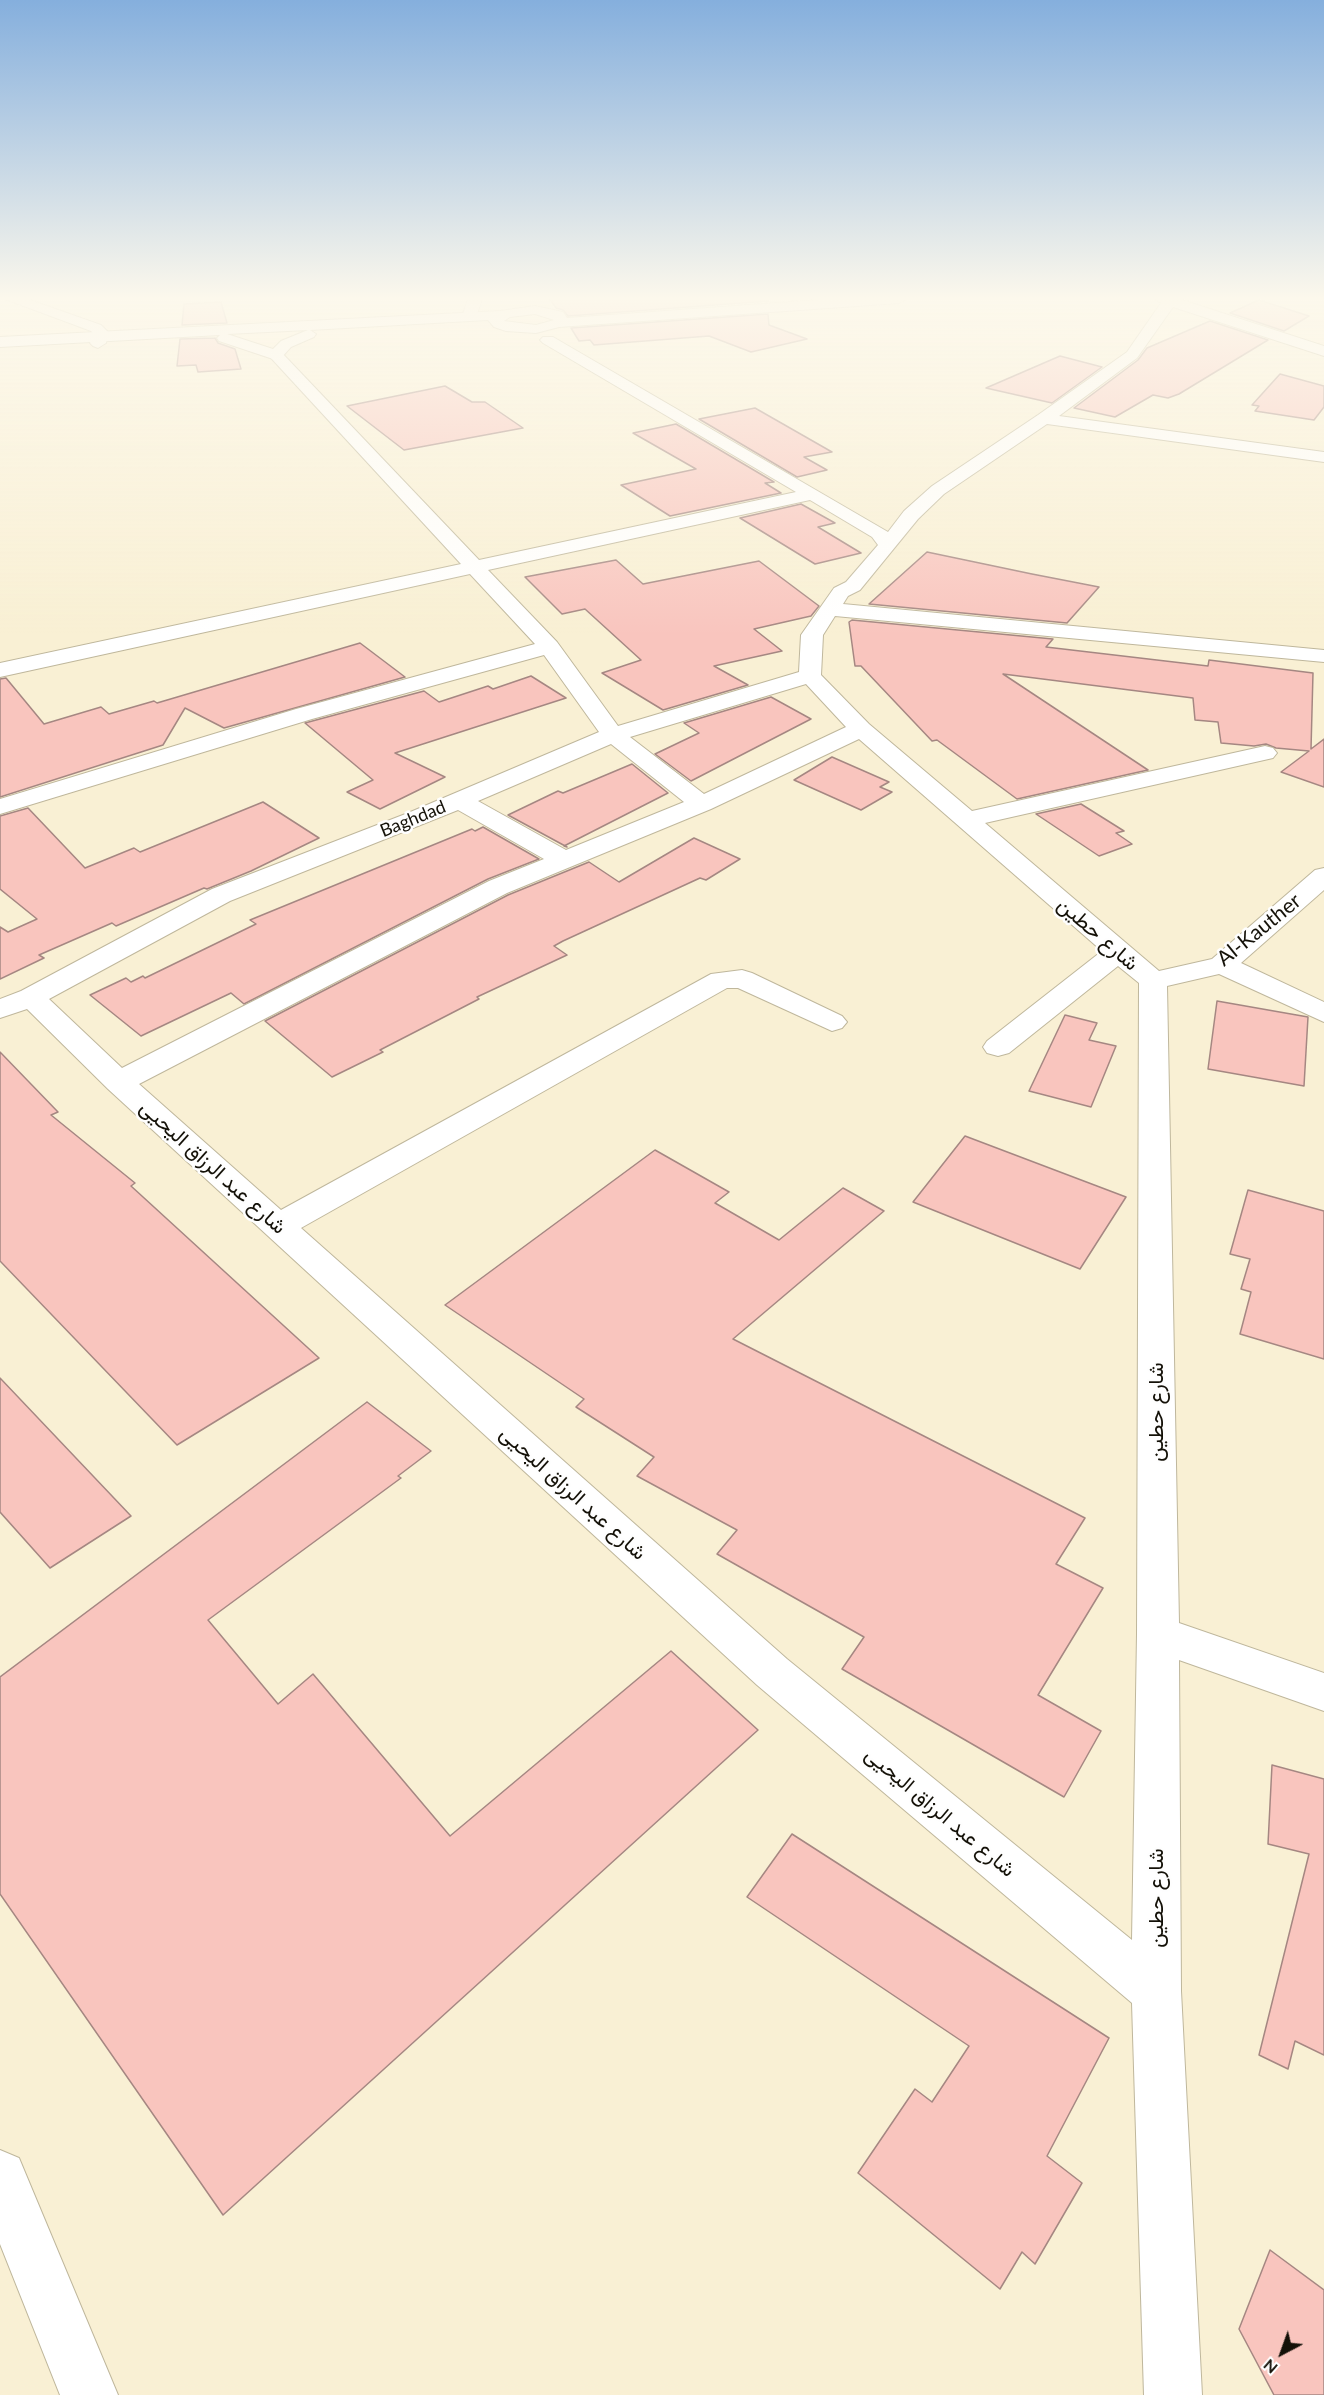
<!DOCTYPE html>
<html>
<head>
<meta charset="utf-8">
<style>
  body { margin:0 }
  #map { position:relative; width:1324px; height:2395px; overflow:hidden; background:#f9f0d4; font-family:Lato,sans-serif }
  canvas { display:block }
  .north { position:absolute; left:1252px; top:2323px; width:60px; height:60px; -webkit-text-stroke:4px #fefefe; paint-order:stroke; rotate:221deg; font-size:16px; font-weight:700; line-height:24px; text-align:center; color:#141108 }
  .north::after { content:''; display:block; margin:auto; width:21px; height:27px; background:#141108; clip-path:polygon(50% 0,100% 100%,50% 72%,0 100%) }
</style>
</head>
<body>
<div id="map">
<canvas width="1324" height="2395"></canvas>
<div class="north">N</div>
</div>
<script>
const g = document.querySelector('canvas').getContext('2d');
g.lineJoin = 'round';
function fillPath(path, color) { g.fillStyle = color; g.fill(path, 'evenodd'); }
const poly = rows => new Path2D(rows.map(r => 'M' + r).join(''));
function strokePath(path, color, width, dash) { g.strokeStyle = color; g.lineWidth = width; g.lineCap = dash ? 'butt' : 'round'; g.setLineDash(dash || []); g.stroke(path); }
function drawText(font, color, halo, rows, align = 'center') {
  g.font = font + ' Lato,Vazirmatn,sans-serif'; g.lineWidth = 5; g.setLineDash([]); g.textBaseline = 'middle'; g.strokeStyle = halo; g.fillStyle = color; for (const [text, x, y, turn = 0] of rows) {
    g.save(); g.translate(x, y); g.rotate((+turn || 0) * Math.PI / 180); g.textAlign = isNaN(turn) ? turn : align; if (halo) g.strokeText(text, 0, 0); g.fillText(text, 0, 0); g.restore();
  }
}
const building = poly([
  [550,299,768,299,768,301,568,316,563,310,556,308,550,299],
  [1259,300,1309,316,1284,331,1230,313,1259,300],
  [221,302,227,323,182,325,184,304,221,302],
  [768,314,769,325,807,339,751,352,709,336,594,345,590,340,579,341,571,328,768,314],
  [1210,321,1268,340,1179,394,1168,398,1153,395,1115,417,1074,408,1138,360,1147,348,1210,321],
  [215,338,218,343,235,349,241,369,198,372,196,365,177,366,180,339,215,338],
  [1060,356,1102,367,1052,403,986,388,1060,356],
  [1280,374,1324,386,1324,407,1314,420,1255,411,1259,406,1252,405,1280,374],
  [445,386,472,402,485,402,523,428,404,450,347,406,445,386],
  [755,408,832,452,804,457,827,470,797,477,699,419,755,408],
  [676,424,774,482,765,483,781,493,670,516,621,485,696,469,633,433,676,424],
  [801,504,835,523,818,527,861,553,815,564,740,518,801,504],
  [927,552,1032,574,1099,587,1067,623,869,604,927,552],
  [616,560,643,584,759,561,819,606,811,616,754,629,782,651,714,666,748,685,663,710,602,673,641,660,585,609,562,614,525,577,616,560],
  [852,620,1053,639,1046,647,1208,666,1209,660,1313,673,1311,749,1324,739,1324,787,1281,772,1309,751,1276,748,1266,744,1254,746,1221,743,1218,722,1195,720,1193,698,1003,674,1148,770,1017,799,937,740,932,741,861,666,855,666,849,622,852,620],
  [360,643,405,677,224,728,185,708,163,745,0,797,0,679,6,678,44,724,101,707,109,714,154,701,157,703,360,643],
  [531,676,566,698,395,753,445,777,380,809,347,792,373,780,305,723,424,691,439,702,488,686,493,689,531,676],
  [771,697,811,719,691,781,655,754,699,733,684,723,771,697],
  [832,757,889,782,880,787,892,792,861,810,794,780,832,757],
  [632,764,668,793,564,846,567,847,508,815,558,791,563,793,632,764],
  [263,802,319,838,251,871,207,889,204,888,116,926,112,923,39,955,44,958,0,979,0,927,8,932,37,919,0,889,0,816,28,808,85,868,134,848,140,852,263,802],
  [1081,804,1124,831,1116,833,1132,844,1099,856,1036,814,1081,804],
  [483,827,539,859,488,879,244,1004,231,993,141,1036,90,995,126,978,131,982,143,976,145,978,256,924,250,920,472,829,475,831,483,827],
  [694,838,740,859,706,880,700,878,563,941,554,946,567,955,477,997,479,999,380,1050,383,1052,332,1077,265,1021,508,895,589,862,619,882,694,838],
  [1217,1001,1308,1017,1304,1086,1208,1069,1217,1001],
  [1065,1015,1097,1023,1089,1040,1116,1046,1091,1107,1029,1091,1065,1015],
  [0,1052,58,1112,51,1115,135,1183,131,1186,319,1358,177,1445,0,1261,0,1052],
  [965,1136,1126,1197,1080,1269,913,1202,965,1136],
  [655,1150,729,1192,715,1203,779,1240,843,1188,884,1211,733,1339,1085,1518,1056,1564,1103,1588,1038,1695,1101,1731,1064,1797,842,1669,864,1637,717,1554,737,1530,637,1476,654,1457,576,1407,584,1399,445,1305,655,1150],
  [1248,1190,1324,1211,1324,1359,1240,1334,1251,1292,1241,1289,1250,1259,1230,1254,1248,1190],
  [0,1378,131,1516,50,1568,0,1512,0,1378],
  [367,1402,431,1451,398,1476,401,1478,208,1620,278,1704,313,1674,450,1836,671,1651,758,1730,223,2215,0,1894,0,1677,367,1402],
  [1272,1765,1324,1779,1324,2055,1295,2041,1288,2069,1259,2055,1309,1854,1268,1844,1272,1765],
  [792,1834,1109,2038,1047,2156,1082,2183,1035,2264,1022,2252,1000,2289,858,2173,915,2089,932,2102,969,2046,747,1897,792,1834],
  [1270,2250,1324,2290,1324,2395,1274,2395,1239,2329,1270,2250]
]);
fillPath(building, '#f9c5be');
strokePath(building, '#a58782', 1.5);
const minor = poly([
  [5,299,27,299,101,325,108,332,106,343,98,348,93,346,90,343,93,333,91,331,5,299],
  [468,299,482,299,476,317,469,321,462,317,468,299],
  [1156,299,1179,299,1324,346,1324,356,1173,307,1137,358,1059,416,1324,452,1324,462,1047,424,944,494,918,519,860,590,848,596,843,604,1324,650,1324,662,835,616,823,635,821,675,869,724,972,811,1265,746,1273,748,1277,753,1273,758,985,823,1159,971,1212,959,1315,870,1324,868,1324,890,1241,963,1324,1002,1324,1022,1219,974,1167,986,1179,1623,1324,1673,1324,1711,1179,1660,1181,1991,1202,2395,1144,2395,1132,2003,757,1685,108,1089,27,1009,0,1018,0,999,21,991,212,889,408,813,599,732,544,655,312,719,0,814,0,799,296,709,535,644,470,574,0,677,0,663,461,564,271,358,268,355,271,352,281,352,479,560,796,492,543,343,540,340,543,337,553,337,888,532,904,511,932,486,1038,415,1127,352,1161,303,1156,299],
  [810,500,872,537,878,545,846,582,834,588,801,635,799,672,618,726,557,642,488,570,810,500],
  [806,684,846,727,704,794,630,737,806,684],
  [859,739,1102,951,987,1041,983,1047,987,1053,998,1056,1009,1053,1118,966,1139,983,1137,1634,1132,1940,787,1659,301,1228,727,988,738,988,832,1031,842,1028,847,1022,842,1016,752,973,742,970,711,974,281,1210,139,1084,507,893,711,809,859,739],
  [611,744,684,802,566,850,478,801,611,744],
  [458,810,544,859,489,881,122,1068,49,999,230,901,458,810],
  [0,2150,19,2158,118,2395,60,2395,0,2244,0,2150]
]);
const major = poly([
  [833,299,906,299,899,303,559,327,536,333,506,331,494,327,488,320,310,330,316,334,314,337,291,347,281,358,276,360,219,341,217,338,220,335,0,347,0,337,500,311,535,306,563,312,567,318,833,299],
  [535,314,554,320,536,325,504,321,510,317,535,314],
  [308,330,281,341,273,349,227,334,308,330]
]);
strokePath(minor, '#bfb79c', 2);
strokePath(major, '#bfb79c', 2);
fillPath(minor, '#fff');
fillPath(major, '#fff');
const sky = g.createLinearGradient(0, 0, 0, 635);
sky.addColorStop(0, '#85afdd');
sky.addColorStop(0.47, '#fcf8ec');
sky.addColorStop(1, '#fcf8ec00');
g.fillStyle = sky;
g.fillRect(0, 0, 1324, 635);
drawText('18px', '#141108', '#fefefe', [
  ["Baghdad",413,819,-22]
]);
drawText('21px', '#141108', '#fefefe', [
  ["Al-Kauther",1259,930,-39],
  ["شارع حطين",1098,934,41],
  ["شارع عبد الرزاق اليحيى",213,1167,42],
  ["شارع حطين",1156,1412,-90],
  ["شارع عبد الرزاق اليحيى",573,1493,42],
  ["شارع عبد الرزاق اليحيى",940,1812,40],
  ["شارع حطين",1156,1898,-90]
]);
</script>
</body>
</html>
